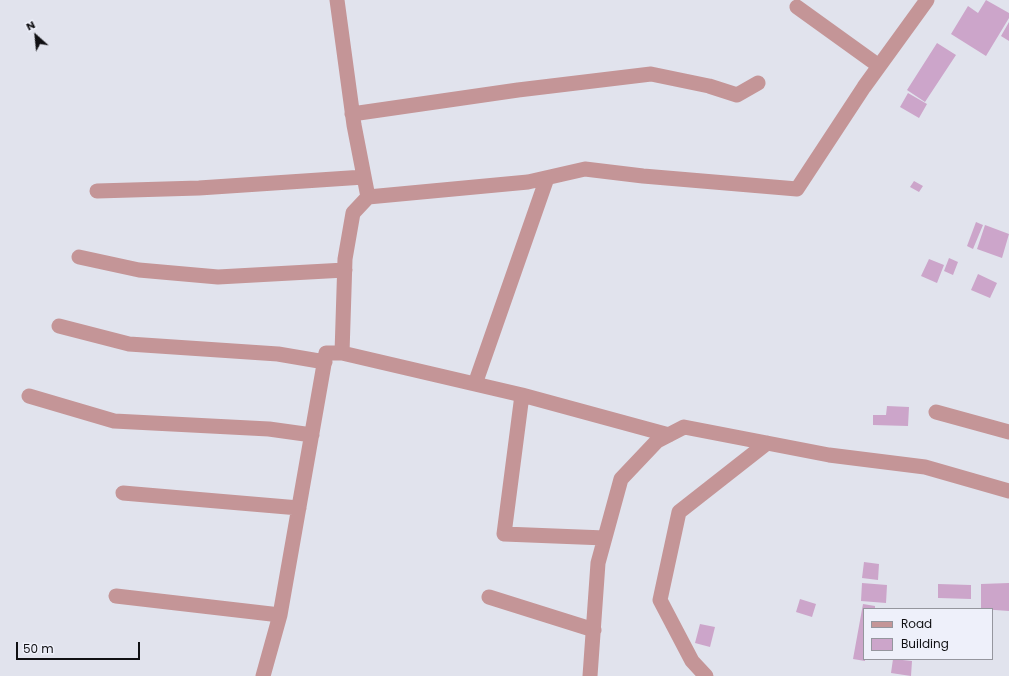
<!DOCTYPE html>
<html>
<head>
<meta charset="utf-8">
<style>
  body { margin:0 }
  #map { position:relative; width:1009px; height:676px; overflow:hidden; background:#e1e3ed; font-family:Poppins,sans-serif }
  canvas { display:block }
  .legend { position:absolute; left:863px; top:608px; width:130px; height:52px; box-sizing:border-box; background:#eef0fa; border:1px solid #95969e; margin:0; padding:5px 7px; list-style:none; font-size:12px; color:#101013 }
  .legend li { display:flex; align-items:center; gap:8px; height:20px }
  .legend b { width:20px; border:1px solid #95969e }
  .north { position:absolute; left:16px; top:16px; width:40px; height:40px; -webkit-text-stroke:3px #eef0fa; paint-order:stroke; rotate:333deg; font-size:11px; font-weight:700; line-height:16px; text-align:center; color:#101013 }
  .north::after { content:''; display:block; margin:auto; width:14px; height:18px; background:#101013; clip-path:polygon(50% 0,100% 100%,50% 72%,0 100%) }
  .scale { position:absolute; left:16px; top:642px; width:124px; height:18px; box-sizing:border-box; border:2px solid #101013; border-top:0; padding-left:5px; font-size:12px; line-height:14px; white-space:nowrap; color:#101013; -webkit-text-stroke:3px #eef0fa; paint-order:stroke }
</style>
</head>
<body>
<div id="map">
<canvas width="1009" height="676"></canvas>
<ul class="legend">
<li><b style="height:5px;background:#c49597"></b>Road</li>
<li><b style="height:11px;background:#cca5ca"></b>Building</li>
</ul>
<div class="north">N</div>
<div class="scale">50 m</div>
</div>
<script>
const g = document.querySelector('canvas').getContext('2d');
g.lineJoin = 'round';
function fillPath(path, color) { g.fillStyle = color; g.fill(path, 'evenodd'); }
const poly = rows => new Path2D(rows.map(r => 'M' + r).join(''));
function strokePath(path, color, width, dash) { g.strokeStyle = color; g.lineWidth = width; g.lineCap = dash ? 'butt' : 'round'; g.setLineDash(dash || []); g.stroke(path); }
fillPath(poly([
  [986,0,1009,13,1009,18,986,56,951,34,968,6,978,13],
  [1009,22,1009,41,1001,36],
  [937,43,956,55,925,102,907,90],
  [908,93,927,104,919,118,900,107],
  [914,181,923,186,919,192,910,187],
  [976,222,983,225,973,249,967,246],
  [985,225,1009,234,1002,258,977,249],
  [949,258,958,262,953,275,944,271],
  [929,259,944,265,937,283,921,276],
  [978,274,997,283,990,298,971,290],
  [887,406,909,407,908,426,873,425,873,415,886,415],
  [864,562,879,564,878,580,862,578],
  [862,583,887,585,886,603,861,601],
  [1009,583,1009,611,981,609,981,584],
  [938,584,971,585,971,599,938,598],
  [800,599,816,604,812,617,796,612],
  [863,604,875,606,875,609,864,609,865,661,853,659],
  [700,624,715,627,710,647,695,643],
  [893,659,912,661,911,676,891,673]
]), '#cca5ca');
strokePath(poly([
  [337,0,354,125,368,197,353,213,345,259,342,353],
  [797,7,879,66],
  [352,114,518,90,651,74,709,86,737,95,758,83],
  [97,191,199,188,364,177],
  [368,197,528,182,585,169,643,176,797,189,864,87,927,0],
  [79,257,139,270,218,277,345,270],
  [59,326,129,344,278,354,325,362],
  [475,384,547,178],
  [522,395,504,534,605,538],
  [29,396,114,421,269,429,312,435],
  [936,412,1009,432],
  [123,493,299,508],
  [116,596,280,615],
  [489,597,594,630],
  [263,676,280,615,326,353,342,353,522,395,669,435],
  [590,676,598,563,621,479,657,441,684,427,829,455,925,467,1009,491],
  [706,676,692,661,660,600,679,512,767,443]
]), '#c49597', 15);
</script>
</body>
</html>
